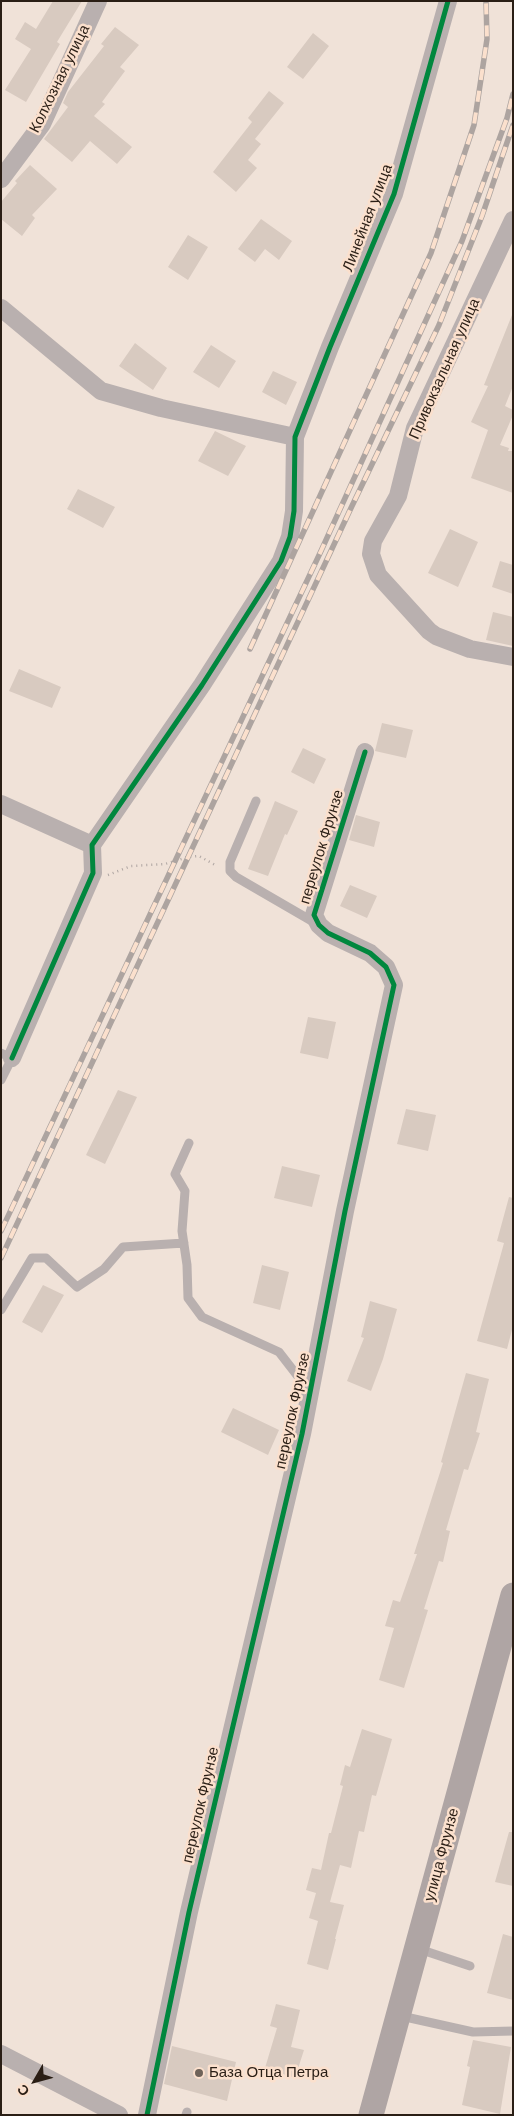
<!DOCTYPE html>
<html>
<head>
<meta charset="utf-8">
<style>
  body { margin:0 }
  #map { position:relative; width:514px; height:2116px; overflow:hidden; background:#f0e2d8; font-family:Helvetica,sans-serif }
  canvas { display:block }
  .frame { position:absolute; inset:0; border:2px solid #2a1e15; pointer-events:none }
  .north { position:absolute; left:10px; top:2056px; width:50px; height:50px; -webkit-text-stroke:4px #fbe0cd; paint-order:stroke; rotate:232deg; font-size:14px; font-weight:700; line-height:20px; text-align:center; color:#2a1e15 }
  .north::after { content:''; display:block; margin:auto; width:18px; height:22px; background:#2a1e15; clip-path:polygon(50% 0,100% 100%,50% 72%,0 100%) }
</style>
</head>
<body>
<div id="map">
<canvas width="514" height="2116"></canvas>
<div class="frame"></div>
<div class="north">С</div>
</div>
<script>
const g = document.querySelector('canvas').getContext('2d');
g.lineJoin = 'round';
function fillPath(path, color) { g.fillStyle = color; g.fill(path, 'evenodd'); }
const poly = rows => new Path2D(rows.map(r => 'M' + r).join(''));
function strokePath(path, color, width, dash) { g.strokeStyle = color; g.lineWidth = width; g.lineCap = dash ? 'butt' : 'round'; g.setLineDash(dash || []); g.stroke(path); }
function drawText(font, color, halo, rows, align = 'center') {
  g.font = font + ' Helvetica,sans-serif'; g.lineWidth = 5; g.setLineDash([]); g.textBaseline = 'middle'; g.strokeStyle = halo; g.fillStyle = color; for (const [text, x, y, turn = 0] of rows) {
    g.save(); g.translate(x, y); g.rotate((+turn || 0) * Math.PI / 180); g.textAlign = isNaN(turn) ? turn : align; if (halo) g.strokeText(text, 0, 0); g.fillText(text, 0, 0); g.restore();
  }
}
fillPath(poly([
  [53,1,82,1,57,42,60,44,26,102,5,90,31,49,15,39,25,22,36,29],
  [115,27,139,45,120,67,125,71,102,102,105,104,94,116,132,147,117,164,90,141,72,162,44,139,68,107,63,103,68,92,104,46,101,44],
  [313,33,329,46,303,79,287,67],
  [269,91,284,103,255,139,261,144,248,160,257,168,236,192,213,172,252,122,248,118],
  [30,165,57,189,32,215,35,218,22,236,1,219,1,202,17,183,15,181],
  [261,219,292,241,279,260,265,249,255,262,238,249],
  [188,235,208,247,188,280,168,267],
  [512,315,513,386,505,406,513,410,513,415,500,445,509,448,508,451,513,451,513,493,471,478,488,430,471,422,488,386,484,385],
  [135,343,167,368,153,390,119,366],
  [211,345,236,361,219,388,193,372],
  [273,371,297,382,286,405,262,392],
  [215,431,246,446,228,476,198,461],
  [78,489,115,507,103,528,67,509],
  [450,529,478,542,458,587,428,573],
  [500,561,513,565,513,594,492,587],
  [493,612,513,617,513,646,486,640],
  [19,669,61,687,52,708,9,691],
  [382,723,413,730,406,758,375,751],
  [303,748,326,759,314,784,291,772],
  [275,801,298,811,287,835,285,834,268,876,248,869],
  [356,815,380,822,374,847,349,840],
  [350,885,377,896,367,918,340,906],
  [308,1017,336,1022,328,1059,300,1053],
  [118,1090,137,1097,105,1164,86,1155],
  [406,1109,436,1115,428,1151,397,1144],
  [282,1166,320,1175,312,1207,274,1198],
  [509,1197,513,1198,513,1326,507,1349,477,1341,504,1243,497,1241],
  [262,1265,289,1272,280,1310,253,1303],
  [43,1285,64,1295,42,1333,22,1322],
  [370,1301,397,1309,383,1359,371,1391,347,1381,364,1338,361,1337],
  [466,1373,489,1379,476,1432,480,1433,468,1470,464,1469,446,1530,450,1531,443,1562,439,1561,424,1609,428,1610,404,1688,379,1680,394,1628,385,1626,393,1600,400,1602,417,1554,414,1554,443,1463,441,1462],
  [233,1408,279,1430,268,1455,221,1432],
  [362,1729,392,1739,376,1796,372,1795,364,1832,359,1831,351,1868,340,1865,330,1902,344,1905,335,1939,336,1939,328,1970,307,1964,318,1921,309,1918,316,1893,306,1890,312,1868,321,1870,329,1833,331,1833,343,1786,340,1785,345,1765,350,1767],
  [509,1832,513,1832,513,1886,495,1882],
  [503,1934,513,1937,513,2000,487,1993],
  [276,2004,300,2010,291,2047,304,2050,295,2078,265,2068,277,2028,270,2026],
  [473,2040,511,2047,500,2114,462,2105,470,2067,467,2066],
  [172,2046,236,2062,227,2101,164,2084]
]), '#d8cac0');
strokePath(poly([
  [108,875,131,866,165,864,188,857,199,856,217,866]
]), '#aea5a2', 2.5, [1, 4]);
strokePath(poly([
  [256,801,230,862,230,871,236,877,317,924],
  [1,1053,12,1058,1,1080],
  [189,1143,175,1174,185,1191,182,1231,187,1265,188,1298,202,1317,279,1352,310,1392],
  [1,1310,32,1258,46,1258,77,1287,104,1269,123,1247,184,1243],
  [419,1949,470,1966],
  [401,2016,473,2032,513,2031],
  [186,2115,187,2112]
]), '#b9b0af', 9);
strokePath(poly([
  [1,179,42,124,98,1],
  [513,220,415,428,398,496,373,541,371,554,378,575,429,631,436,636,470,649,513,657],
  [1,308,101,391,161,408,295,437],
  [1,804,92,845],
  [12,1058,93,873,92,845,202,685,281,561,290,537,294,511,295,437,330,347,394,194,448,1],
  [1,2054,119,2115],
  [147,2115,189,1912,302,1434,345,1211,394,985,386,967,370,953,328,933,319,925,314,915,365,752]
]), '#b9b0af', 18);
strokePath(poly([
  [371,2115,513,1595]
]), '#afa5a4', 25);
const rail = poly([
  [250,649,431,253,474,125,487,39,486,1],
  [1,1231,321,551,462,241,507,118,513,94],
  [1,1258,351,508,439,325,482,216,513,125]
]);
strokePath(rail, '#ada4a0', 5.5);
strokePath(rail, '#fbe0cd', 4, [11]);
strokePath(poly([
  [12,1058,93,873,92,845,202,685,281,561,290,537,294,511,295,437,330,347,394,194,448,1],
  [147,2115,189,1912,302,1434,345,1211,394,985,386,967,370,953,328,933,319,925,314,915,365,752]
]), '#00873e', 5);
for (const [x, y, r, color] of [
  [199,2073,5,"#6f6359"]
]) { const dot = new Path2D(); dot.arc(x, y, r, 0, 2 * Math.PI); g.fillStyle = color; g.fill(dot); strokePath(dot, '#fbe0cd', 2); }
drawText('15px', '#2a1e15', '#fbe0cd', [
  ["Колхозная улица",60,79,-64],
  ["Линейная улица",368,218,-69],
  ["Привокзальная улица",445,369,-66],
  ["переулок Фрунзе",322,847,-73],
  ["переулок Фрунзе",293,1411,-78],
  ["переулок Фрунзе",201,1805,-77],
  ["улица Фрунзе",442,1855,-75]
]);
drawText('15px', '#2a1e15', '#fbe0cd', [
  ["База Отца Петра",209,2073]
], 'left');
</script>
</body>
</html>
